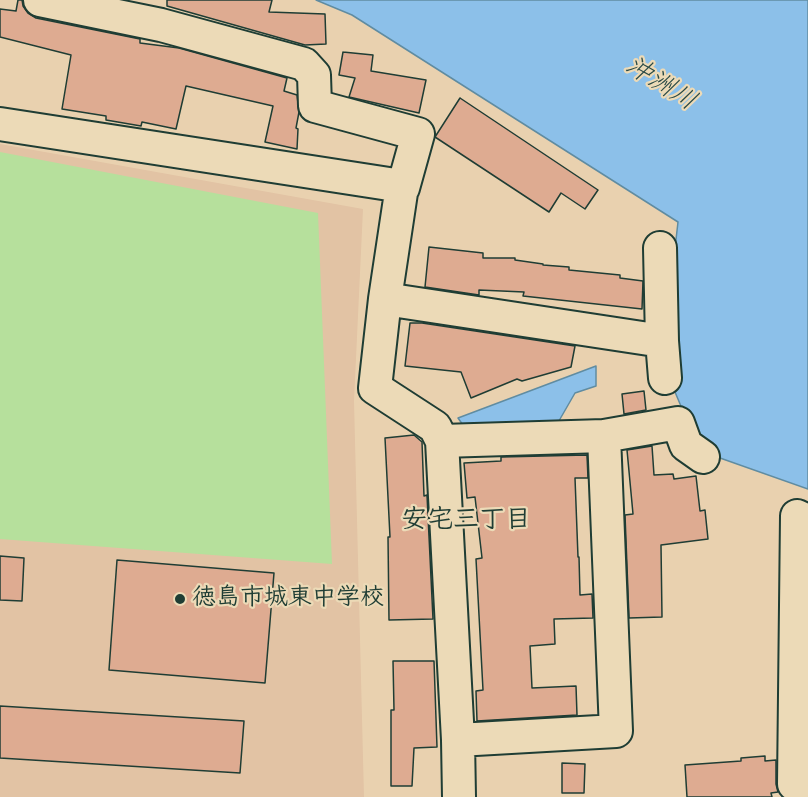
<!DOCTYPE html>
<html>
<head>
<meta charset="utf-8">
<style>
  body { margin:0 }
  canvas { display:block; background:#e9d1af }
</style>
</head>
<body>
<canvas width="808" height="797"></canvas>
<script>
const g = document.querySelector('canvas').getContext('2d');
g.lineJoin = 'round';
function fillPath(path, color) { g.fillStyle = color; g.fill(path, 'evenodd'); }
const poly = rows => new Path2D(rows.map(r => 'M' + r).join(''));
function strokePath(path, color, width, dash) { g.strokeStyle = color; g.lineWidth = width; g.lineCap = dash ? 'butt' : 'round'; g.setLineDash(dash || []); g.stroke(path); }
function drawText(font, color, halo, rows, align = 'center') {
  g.font = font + ' Mynerve,"Klee One",sans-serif'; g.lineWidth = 4.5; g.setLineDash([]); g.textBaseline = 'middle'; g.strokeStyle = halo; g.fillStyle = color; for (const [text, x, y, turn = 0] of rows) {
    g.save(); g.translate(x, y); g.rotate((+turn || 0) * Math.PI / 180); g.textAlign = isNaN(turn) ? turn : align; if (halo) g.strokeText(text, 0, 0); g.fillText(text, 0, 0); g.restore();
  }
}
fillPath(poly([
  [0,144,363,209,354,401,364,797,0,797]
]), '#e2c3a4');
fillPath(poly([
  [0,152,318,213,332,564,0,539]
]), '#b6e09c');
const water = poly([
  [316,0,808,0,808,489,703,452,683,411,675,392,678,369,673,266,678,222,352,15,316,0],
  [596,366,596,386,575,393,556,426,470,435,458,418,596,366]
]);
fillPath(water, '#8cc0e9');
strokePath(water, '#608ca1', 1.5);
const building = poly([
  [18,0,22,0,23,6,28,13,36,18,140,39,140,43,179,48,287,78,284,91,297,95,299,112,296,128,298,129,297,149,265,142,273,106,186,86,176,129,142,122,141,126,106,120,106,116,62,109,71,55,0,37,0,9,16,11,18,0],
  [167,0,272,0,269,12,325,14,326,44,305,45,167,6,167,0],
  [343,52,373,55,371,71,426,80,419,113,349,97,355,78,339,75,343,52],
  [460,98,598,190,585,209,561,193,549,212,435,137,460,98],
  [429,247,483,253,483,258,515,258,515,260,543,264,543,265,569,267,569,270,620,275,620,278,643,281,642,309,523,296,524,292,479,290,479,295,425,287,429,247],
  [410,323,422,323,575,346,571,367,522,381,517,379,471,398,461,372,405,366,410,323],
  [644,391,646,410,624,414,622,394,644,391],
  [414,435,422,442,424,496,427,495,433,619,389,620,388,537,390,537,385,438,414,435],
  [652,446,654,475,673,474,674,479,696,476,700,511,705,510,708,539,661,545,662,617,629,618,625,515,633,514,627,450,652,446],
  [587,455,588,478,575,478,578,557,579,557,580,595,592,594,593,618,554,619,555,644,530,646,532,688,576,686,577,715,477,721,476,691,483,690,476,559,482,558,475,497,467,498,464,463,501,461,501,457,587,455],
  [0,556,24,558,22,601,0,600,0,556],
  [117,560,274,573,265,683,109,670,117,560],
  [393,661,434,661,437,747,414,748,412,786,391,786,391,710,394,710,393,661],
  [0,706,244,721,240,773,0,758,0,706],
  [765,756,765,761,776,760,776,784,778,792,771,793,772,797,687,797,685,765,741,761,741,758,765,756],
  [562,763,585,764,584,793,562,793,562,763]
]);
fillPath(building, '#deab91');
strokePath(building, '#1f3d34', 1.5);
const minor = poly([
  [40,0,161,25,304,64,314,75,315,106,418,134,403,188],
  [0,124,402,186,385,299,375,388,435,427,442,441,458,740,459,797],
  [660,248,662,341],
  [385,299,662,341,665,378],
  [442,441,604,436,678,423,686,445,703,457],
  [808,521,797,516,794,784,808,784],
  [458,740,616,731,604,436]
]);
strokePath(minor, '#1f3d34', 36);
strokePath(minor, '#ecdab7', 32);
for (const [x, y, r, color] of [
  [180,599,6,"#1f3d34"]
]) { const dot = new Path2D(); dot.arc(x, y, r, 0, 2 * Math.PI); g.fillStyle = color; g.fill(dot); strokePath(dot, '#ecdab7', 2); }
drawText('bold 24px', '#1f3d34', '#ecdab7', [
  ["徳島市城東中学校",192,599]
], 'left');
drawText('italic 26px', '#2a4a46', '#ecdab7', [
  ["沖洲川",660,85,32]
]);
drawText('bold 26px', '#1f3d34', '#ecdab7', [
  ["安宅三丁目",466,522]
]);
</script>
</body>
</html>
